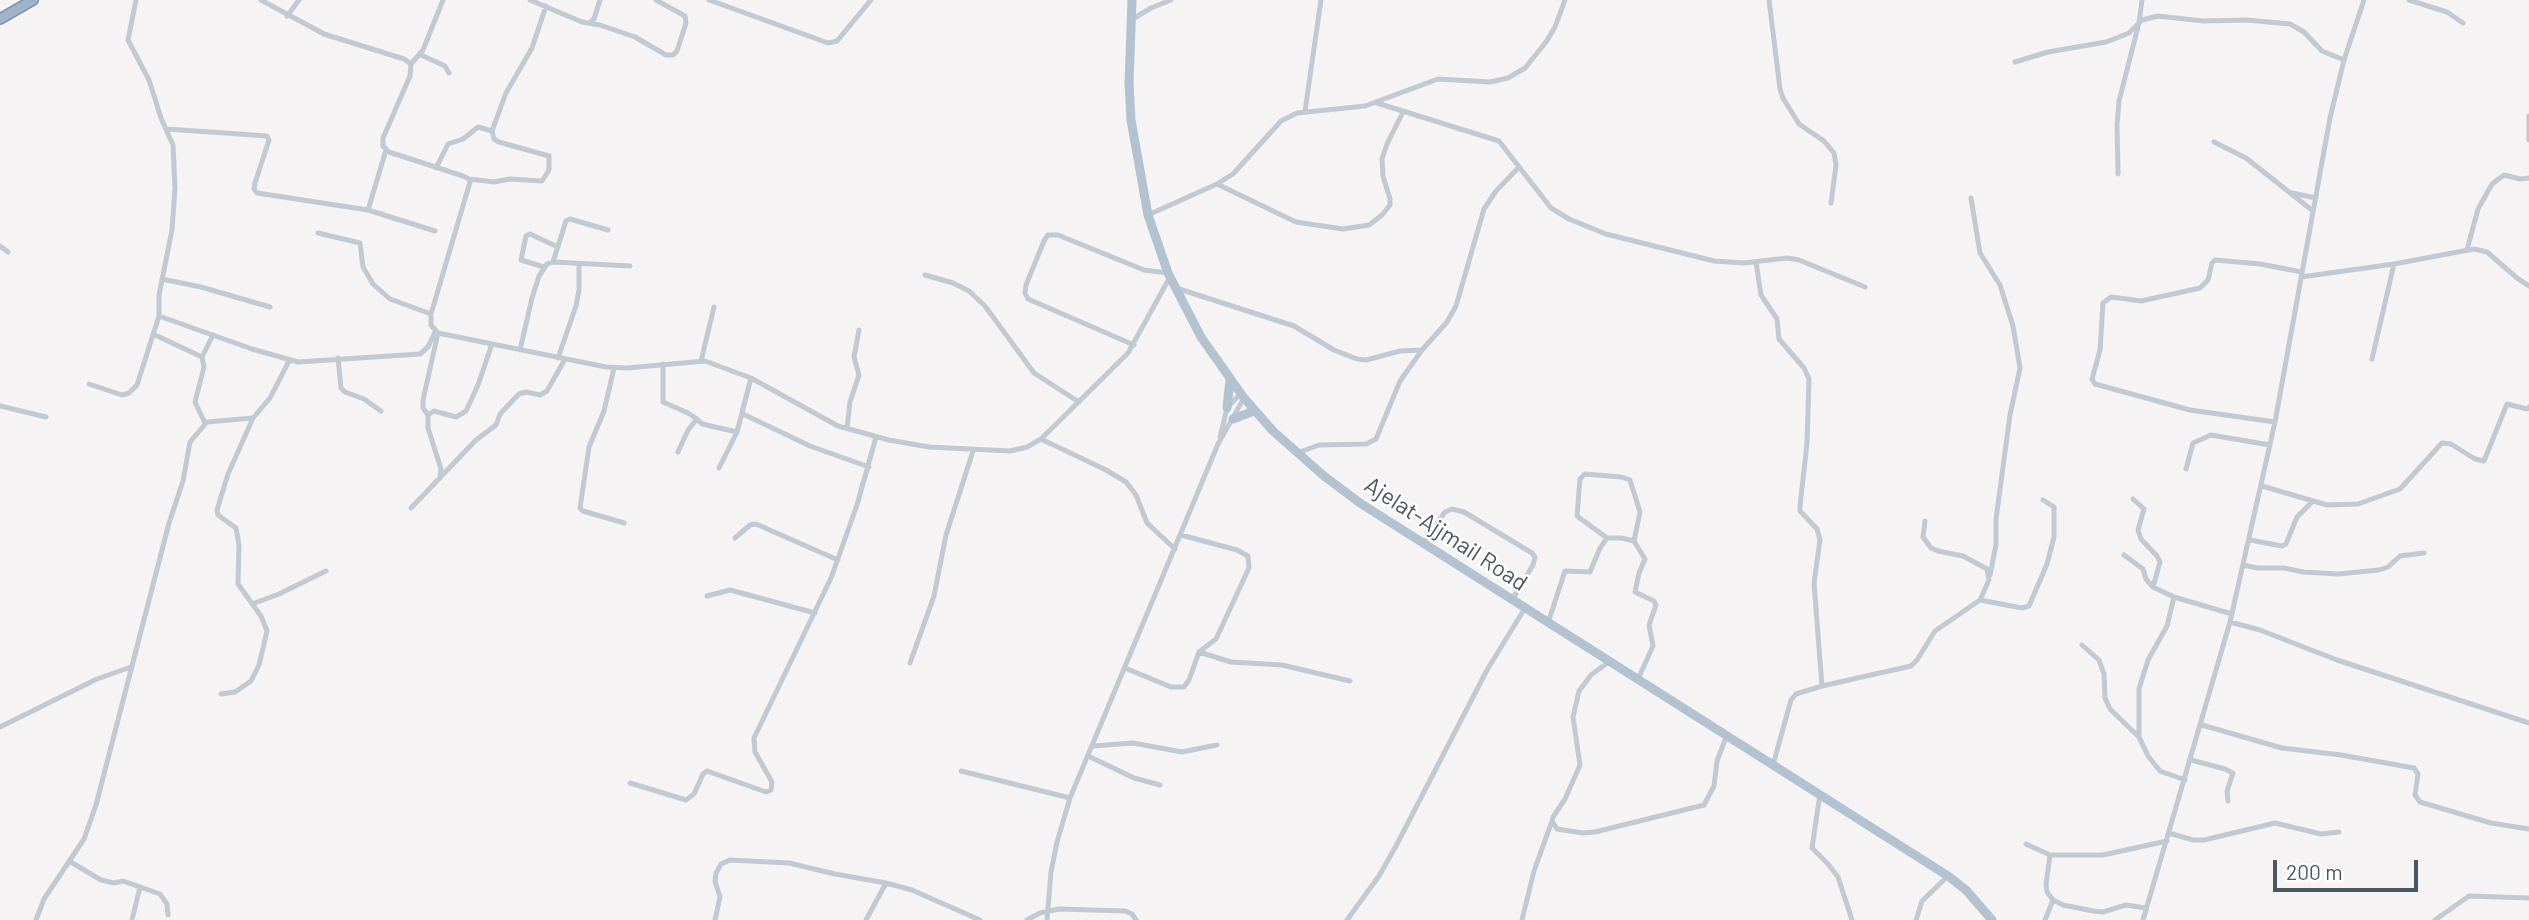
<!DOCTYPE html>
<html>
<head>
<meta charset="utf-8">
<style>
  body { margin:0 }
  #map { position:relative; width:2529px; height:920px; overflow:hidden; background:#f5f3f3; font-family:Barlow,sans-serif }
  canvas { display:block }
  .scale { position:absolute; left:2273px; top:860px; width:145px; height:32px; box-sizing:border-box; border:4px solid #4a5661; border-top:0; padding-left:9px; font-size:21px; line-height:24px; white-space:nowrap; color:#4a5661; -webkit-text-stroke:5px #fff; paint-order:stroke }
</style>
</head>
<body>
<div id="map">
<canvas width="2529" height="920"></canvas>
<div class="scale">200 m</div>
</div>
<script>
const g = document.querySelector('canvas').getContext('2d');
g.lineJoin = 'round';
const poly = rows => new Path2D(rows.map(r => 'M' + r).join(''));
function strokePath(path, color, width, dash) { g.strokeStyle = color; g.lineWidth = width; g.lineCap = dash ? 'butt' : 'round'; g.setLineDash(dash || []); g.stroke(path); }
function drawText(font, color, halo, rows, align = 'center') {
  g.font = font + ' Barlow,sans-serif'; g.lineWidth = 5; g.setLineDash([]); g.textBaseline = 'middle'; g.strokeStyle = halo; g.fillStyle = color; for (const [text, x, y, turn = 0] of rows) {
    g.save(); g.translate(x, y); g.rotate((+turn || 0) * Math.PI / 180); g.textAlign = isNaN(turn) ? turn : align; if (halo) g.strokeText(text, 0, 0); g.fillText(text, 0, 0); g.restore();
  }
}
const trunk = poly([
  [0,19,33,0]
]);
strokePath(trunk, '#7690ad', 12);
strokePath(poly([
  [261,0,324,34,404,59,411,64,410,76,383,138,383,146,389,152,463,176,469,179,470,182,431,314,431,325,438,333,606,367,627,368,705,361,751,378,838,426,889,440,929,447,1010,451,1027,447,1041,439,1128,353,1170,277],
  [530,0,582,22,600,25,635,37,666,55,673,55,677,51,686,23,685,16,656,0],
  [709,0,828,43,837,41,871,0],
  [1769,0,1780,89,1783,98,1799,124,1824,141,1834,153,1836,165,1831,203],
  [2409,0,2447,12,2463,23],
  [287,16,299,0],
  [1131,20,1151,8,1171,0],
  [589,23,594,19,600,0],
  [421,55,445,66,449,73],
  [2015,62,2048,52,2106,42,2129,33,2142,20,2158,16,2203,21,2247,20,2290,24,2304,32,2322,51,2344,60],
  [411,64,423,50,443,0],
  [1377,103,1499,141,1551,208,1569,219,1606,234,1714,261,1744,263,1787,258,1799,260,1865,287],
  [1305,111,1321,0],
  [2529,116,2529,140],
  [167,129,267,136,269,140,255,183,254,189,257,193,368,210,435,231],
  [492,131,506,93,532,48,546,6],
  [2214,142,2246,158,2313,211],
  [436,168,448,144,463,139,478,127,492,131,494,139,499,142,549,156,549,170,542,181,510,179,494,182,469,179],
  [2118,174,2117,125,2119,101,2139,23,2142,0],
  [1217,184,1296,222,1343,229,1369,225,1382,215,1390,205,1390,199,1383,176,1382,159,1387,144,1403,112],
  [2292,193,2316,198],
  [1971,198,1980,253,2000,285,2013,326,2020,368,2010,415,1996,519,1996,545,1990,575],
  [368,210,386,150],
  [1148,215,1217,184,1233,174,1281,121,1297,113,1365,106,1438,79,1490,82,1508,78,1525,68,1546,42,1555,27,1565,0],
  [318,233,360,243,363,267,373,284,390,299,431,314],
  [0,246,8,252],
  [2467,250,2478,209,2492,184,2504,175,2520,179,2529,178],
  [553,262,566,221,570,219,608,230],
  [1756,262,1761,295,1777,319,1779,339,1804,368,1809,379,1807,443,1800,506,1800,511,1817,529,1820,540,1814,583,1822,686],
  [544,267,521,260,526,236,530,234,558,247],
  [925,275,953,283,969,291,985,306,1034,373,1079,402],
  [2301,277,2394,264,2474,249,2487,252,2517,278,2529,286],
  [162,279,201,287,270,307],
  [1176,288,1294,326,1334,350,1357,359,1366,360,1400,351,1422,350],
  [159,316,252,349,298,362,420,354,428,347,435,332],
  [153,334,202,357,204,367,195,402,205,423],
  [1134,345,1028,299,1025,293,1026,285,1044,241,1048,235,1058,235,1144,270,1168,273],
  [520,350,532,298,539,276,547,264,553,262,630,266],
  [202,357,213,335],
  [338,358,341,388,345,392,364,399,381,411],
  [558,358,576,306,579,290,579,265],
  [2372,359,2394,264],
  [701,361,714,307],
  [663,364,663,402,688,413,697,419],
  [614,368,604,411,589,447,580,508,583,511,624,523],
  [89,384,122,395,129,393,137,385,159,316,159,295,172,230,175,188,173,145,161,118,149,80,128,40,136,0],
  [0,406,46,417],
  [743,414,810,446,869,467],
  [428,415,423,408,423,400,438,333],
  [2275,422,2190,410,2095,384,2092,379,2100,350,2103,303,2111,297,2141,301,2200,288,2208,280,2212,263,2215,260,2260,264,2302,272],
  [847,428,850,402,859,375,854,357,859,330],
  [1220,437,1227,408,1240,394],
  [1041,439,1106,470,1126,482,1136,495,1147,523,1175,549],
  [678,452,688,430,697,419,702,424,737,432],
  [1297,453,1319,445,1366,444,1376,439,1400,381,1422,350,1447,322,1456,306,1484,209,1496,191,1519,167],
  [719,468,737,432,751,378],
  [2186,469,2193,443,2211,435,2270,445],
  [440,478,441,469,428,428,428,415,434,411,456,417,466,411,478,385,492,344],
  [2262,486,2327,505,2358,504,2400,489,2442,443,2451,444,2475,459,2484,461,2507,404,2527,409,2529,407],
  [2133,499,2144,509,2138,530,2141,539,2157,556,2160,562,2153,587],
  [411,508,476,440,496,425,500,414,519,394,526,392,540,395,547,391,565,359],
  [1925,521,1923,537,1931,548,1938,551,1963,556,1987,569,1989,580,1980,600],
  [735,538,750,525,756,524,838,560],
  [1607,538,1577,516,1580,479,1585,474,1621,477,1630,480,1640,512,1634,541],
  [2250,540,2282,546,2286,544,2297,517,2313,501],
  [1423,543,1445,512,1452,509,1464,512,1532,553,1535,557,1533,565,1512,600],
  [2124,555,2143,569,2146,579,2153,587,2174,597,2232,614],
  [2243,565,2257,568,2284,568,2303,572,2338,574,2379,570,2388,567,2400,556,2424,553],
  [707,596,730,590,815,613],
  [252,604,279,594,326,571],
  [2230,622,2260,630,2337,660,2529,723],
  [1548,623,1565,571,1590,572,1600,548,1607,538,1621,538,1634,541,1645,559,1639,573,1635,592,1654,601,1656,605,1649,625,1653,646,1638,679],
  [2082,645,2099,660,2104,674,2105,698,2110,709,2139,737,2148,756,2160,771,2185,780],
  [1199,652,1231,662,1282,665,1350,681],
  [1610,661,1591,675,1579,691,1573,717,1580,765,1565,799,1553,817,1552,821,1557,829,1583,833,1595,832,1704,805,1714,786,1717,761,1727,735],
  [910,663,934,596,946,535,973,451],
  [1125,668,1171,687,1184,687,1189,680,1199,652,1216,639,1249,568,1248,556,1237,550,1181,535],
  [221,694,235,692,251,681,259,665,267,631,261,616,238,584,239,545,236,528,218,515,217,510,228,474,253,418],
  [2202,725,2282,748,2341,755,2414,768,2418,774,2415,795,2420,802,2491,823,2529,829],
  [0,727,97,679,131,667],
  [2139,737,2139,689,2148,660,2167,626,2174,597],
  [1093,746,1133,743,1182,752,1217,745],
  [1088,756,1134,778,1160,785],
  [2191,760,2225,769,2233,773,2227,791,2228,801],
  [1773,765,1791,700,1796,694,1822,686,1911,666,1917,660,1935,631,1980,600,2022,608,2029,606,2047,564,2054,537,2054,507,2043,500],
  [961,771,1070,798],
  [630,783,686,800,694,794,703,774,707,771,766,792,771,790,772,782,755,752,754,738,831,578,857,505,876,437],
  [1820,794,1812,848,1828,864,1838,877,1852,920],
  [2169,833,2193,840,2204,840,2275,823,2321,834,2339,832],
  [2026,844,2050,855,2103,855,2167,841],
  [69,861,101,880,114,883,123,881,160,894,167,904,168,915],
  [2053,900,2063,905,2093,911,2103,912,2126,905,2146,908],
  [36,920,44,899,84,839,96,805,169,523,183,481,190,442,207,422,253,418,270,398,289,361],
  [132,920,140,887],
  [715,920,720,897,715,881,716,873,721,864,730,860,789,863,835,874,886,883,912,890,980,920],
  [866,920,886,883],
  [1027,920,1040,913,1059,909,1125,911,1132,914,1136,920],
  [1047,920,1051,872,1057,842,1070,798,1218,444,1244,398],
  [1347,920,1379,876,1396,846,1487,670,1525,608],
  [1522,920,1534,871,1552,821],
  [1916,920,1922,901,1948,876],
  [2045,920,2053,900,2047,892,2046,885,2050,855],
  [2143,920,2230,622,2275,422,2330,118,2344,60,2364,0],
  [2435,920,2469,896,2529,898]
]), '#c1cad2', 5);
strokePath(poly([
  [1132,0,1129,83,1131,120,1148,215,1168,273,1201,337,1244,398,1273,431,1324,476,1360,503,1948,876,1966,890,1992,920],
  [1227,408,1230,380],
  [1233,419,1254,411]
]), '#b3c2d1', 9);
strokePath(trunk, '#9fb4c9', 9);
drawText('23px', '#4a5661', '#fff', [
  ["Ajelat-Ajjmail Road",1446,534,33]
]);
</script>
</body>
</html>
